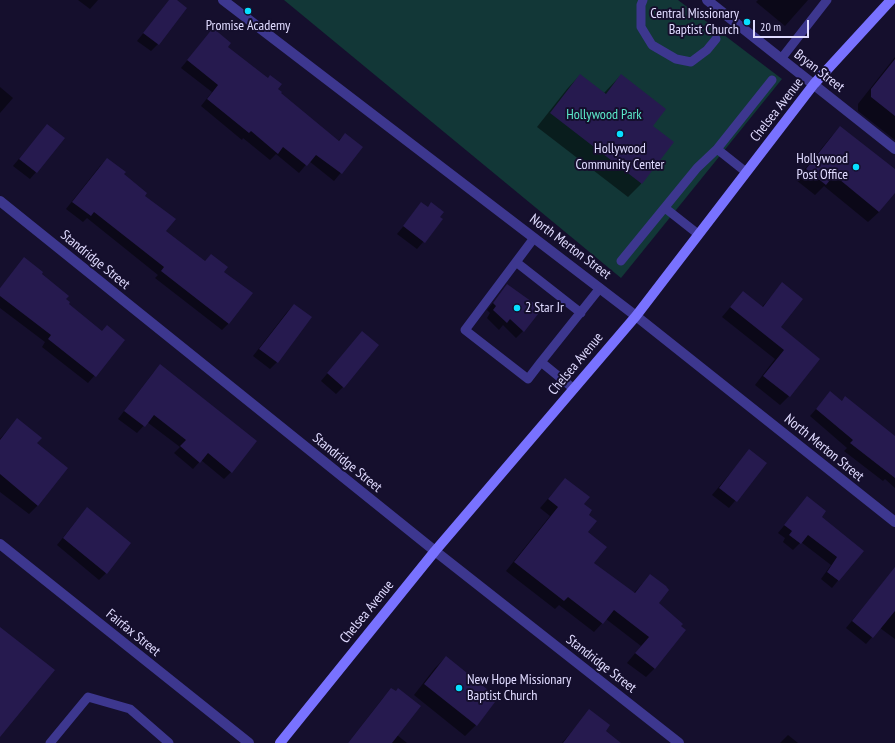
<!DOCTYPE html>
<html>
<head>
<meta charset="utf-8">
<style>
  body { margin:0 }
  #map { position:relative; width:895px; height:743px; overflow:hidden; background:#150f2d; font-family:"PT Sans Narrow",sans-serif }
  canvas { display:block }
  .scale { position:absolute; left:753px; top:20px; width:56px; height:18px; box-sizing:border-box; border:2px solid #e0dbff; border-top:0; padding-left:5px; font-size:12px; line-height:14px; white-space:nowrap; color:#e0dbff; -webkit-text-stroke:3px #150f2d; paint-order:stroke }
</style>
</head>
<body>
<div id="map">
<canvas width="895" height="743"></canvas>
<div class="scale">20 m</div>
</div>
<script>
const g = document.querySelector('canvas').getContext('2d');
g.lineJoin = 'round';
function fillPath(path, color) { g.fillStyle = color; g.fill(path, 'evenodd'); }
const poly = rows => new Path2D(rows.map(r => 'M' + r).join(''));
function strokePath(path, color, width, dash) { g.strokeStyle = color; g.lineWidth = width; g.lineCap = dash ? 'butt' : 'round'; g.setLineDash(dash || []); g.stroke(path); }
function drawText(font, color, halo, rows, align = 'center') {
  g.font = font + ' "PT Sans Narrow",sans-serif'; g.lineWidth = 4; g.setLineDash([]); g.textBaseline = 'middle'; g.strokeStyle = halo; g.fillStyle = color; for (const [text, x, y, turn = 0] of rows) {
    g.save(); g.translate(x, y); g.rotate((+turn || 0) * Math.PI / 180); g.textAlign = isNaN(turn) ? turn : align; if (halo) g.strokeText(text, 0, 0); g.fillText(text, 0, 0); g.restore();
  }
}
fillPath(poly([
  [284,0,678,0,782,79,621,278]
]), '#123737');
fillPath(poly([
  [78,0,98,0,90,9],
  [170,0,176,0,186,8,158,44,151,51,137,41],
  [758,0,808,0,785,26,756,2],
  [213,29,227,47,279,93,338,141,345,134,362,147,334,181,309,161,299,173,276,154,270,160,243,138,242,140,201,106,212,92,181,68],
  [895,57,895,140,858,111,858,104],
  [580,75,604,93,621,75,652,126,641,184,628,197,537,127,567,89],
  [0,87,13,98,0,113],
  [47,125,36,172,30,179,13,166],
  [840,127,895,178,895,191,879,212,868,222,824,186,815,195,796,180,830,138],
  [107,159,144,196,165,231,204,262,211,255,223,272,229,323,222,330,155,278,158,275,87,218,83,222,66,209,100,166],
  [422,204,442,220,417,249,397,234],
  [24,259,65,299,68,304,102,332,124,341,88,383,42,347,45,342,0,308,0,288],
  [782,284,780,327,819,359,789,396,780,405,755,385,775,359,722,317,743,292,762,307],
  [507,286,523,331,516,338,503,325,499,330,487,318,490,313,487,310],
  [294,305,311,318,277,362,270,369,253,356,287,312],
  [362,332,343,387,336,394,321,381],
  [160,366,231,472,224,479,201,460,193,469,174,453,180,447,147,422,137,433,118,419,153,373],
  [830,393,895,437,895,488,885,479,883,481,844,451,847,448,810,416],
  [17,419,36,443,38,505,29,514,0,492,0,439],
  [749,451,766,464,729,508,712,495],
  [565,479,583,504,587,515,586,532,593,563,634,593,650,575,657,604,685,630,654,669,646,677,627,663,641,646,606,619,594,632,559,605,555,609,506,571,550,516,540,508],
  [807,498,820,517,862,551,832,588,821,579,831,565,801,542,793,550,783,542,785,538,778,533],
  [81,515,106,573,99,580,57,545],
  [891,573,895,576,895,639,880,628,866,644,846,628],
  [446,657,497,699,476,725,465,736,414,695,435,668],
  [392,689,397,735,407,743,348,743,383,698],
  [590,710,604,731,620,743,562,743],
  [788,735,798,743,780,743]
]), '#0007');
fillPath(poly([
  [169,0,177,0,187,8,159,45,143,33],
  [213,28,231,43,228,47,268,78,270,75,282,84,278,89,282,92,281,93,339,141,345,133,363,147,342,174,316,155,307,166,283,147,278,154,251,131,249,133,207,99,218,85,187,60],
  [895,59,895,116,871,97,871,89],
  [580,74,606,94,621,74,666,109,653,126,674,142,642,184,550,113],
  [47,124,65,138,37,173,19,159],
  [840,126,895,169,895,193,879,212,834,175,826,185,806,169],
  [107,158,126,172,124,174,147,193,145,196,176,219,166,231,205,261,211,254,228,267,224,272,253,293,229,324,161,271,164,267,94,212,91,216,72,202],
  [421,202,428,207,431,202,444,212,440,217,443,219,425,243,403,226],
  [24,257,43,272,42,274,69,296,66,299,70,302,69,304,102,331,107,325,125,340,96,377,48,339,51,335,0,296,0,288],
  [782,282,803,299,781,327,820,359,790,397,763,376,784,350,730,307,743,291,763,307],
  [507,284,542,309,524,332,510,319,507,323,493,310,496,306,493,303],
  [294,304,312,317,278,363,259,349],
  [362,331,379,345,344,388,327,373],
  [160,364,257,441,232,473,208,453,200,463,180,446,186,440,154,415,145,427,124,411],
  [830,391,842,401,845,396,895,436,895,478,850,443,853,440,816,409],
  [17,418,42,438,37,443,68,468,38,506,0,474,0,440],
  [749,449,767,463,737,502,719,488],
  [565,478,590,497,584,504,592,510,589,515,597,521,588,532,607,547,594,563,635,593,650,574,666,586,669,590,659,603,683,624,681,626,686,630,655,669,635,653,649,637,614,610,603,624,568,597,564,601,514,562,558,507,548,499],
  [807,496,826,511,822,517,864,551,839,581,827,572,837,557,808,535,801,544,789,535,792,531,784,525],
  [87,507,131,543,107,574,63,538],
  [895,567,895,611,873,638,852,621],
  [0,627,55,670,0,737],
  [446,656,498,698,477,726,424,684],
  [391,688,396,691,398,688,421,706,392,743,348,743],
  [589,709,610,725,606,731,621,743,563,743]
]), '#261a4f');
strokePath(poly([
  [643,0,641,5,641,27,652,45,676,59,691,62,707,50,716,39],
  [781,59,827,0],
  [717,149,746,172],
  [665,208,698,234],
  [534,238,465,330,528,379,541,362,574,389],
  [621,261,697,168,717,149,772,80],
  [516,262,581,313],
  [541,362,600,288],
  [50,743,88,697,130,709,169,743]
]), '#3d378f', 9);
strokePath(poly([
  [223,0,636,316,895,522],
  [707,0,895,149],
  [0,201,435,551,679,743],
  [0,544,249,743]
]), '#3d378f', 10);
strokePath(poly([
  [280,743,435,551,636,316,814,84,891,0]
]), '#7972ff', 10);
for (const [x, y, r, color] of [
  [248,11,4,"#07e0ff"],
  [747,22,4,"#07e0ff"],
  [620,134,4,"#07e0ff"],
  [856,167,4,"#07e0ff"],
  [517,308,4,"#07e0ff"],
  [459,688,4,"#07e0ff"]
]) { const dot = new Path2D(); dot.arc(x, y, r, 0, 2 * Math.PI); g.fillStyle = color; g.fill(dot); strokePath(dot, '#150f2d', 1.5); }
drawText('14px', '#e0dbff', '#150f2d', [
  ["Central Missionary",739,14],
  ["Baptist Church",739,30],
  ["Promise Academy",248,26,"center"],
  ["Hollywood",620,149,"center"],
  ["Community Center",620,165,"center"],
  ["Hollywood",848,159],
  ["Post Office",848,175],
  ["2 Star Jr",525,308,"left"],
  ["New Hope Missionary",467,680,"left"],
  ["Baptist Church",467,696,"left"]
], 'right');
drawText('14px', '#e0dbff', '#150f2d', [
  ["Bryan Street",819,71,38],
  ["Chelsea Avenue",777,110,-52],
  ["North Merton Street",570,247,37],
  ["Standridge Street",95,260,39],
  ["Chelsea Avenue",576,364,-50],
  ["North Merton Street",824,448,39],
  ["Standridge Street",347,463,39],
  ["Chelsea Avenue",367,612,-51],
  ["Fairfax Street",133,633,39],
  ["Standridge Street",601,664,38]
]);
drawText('14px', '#5ce9ca', '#150f2d', [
  ["Hollywood Park",604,115]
]);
</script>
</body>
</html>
